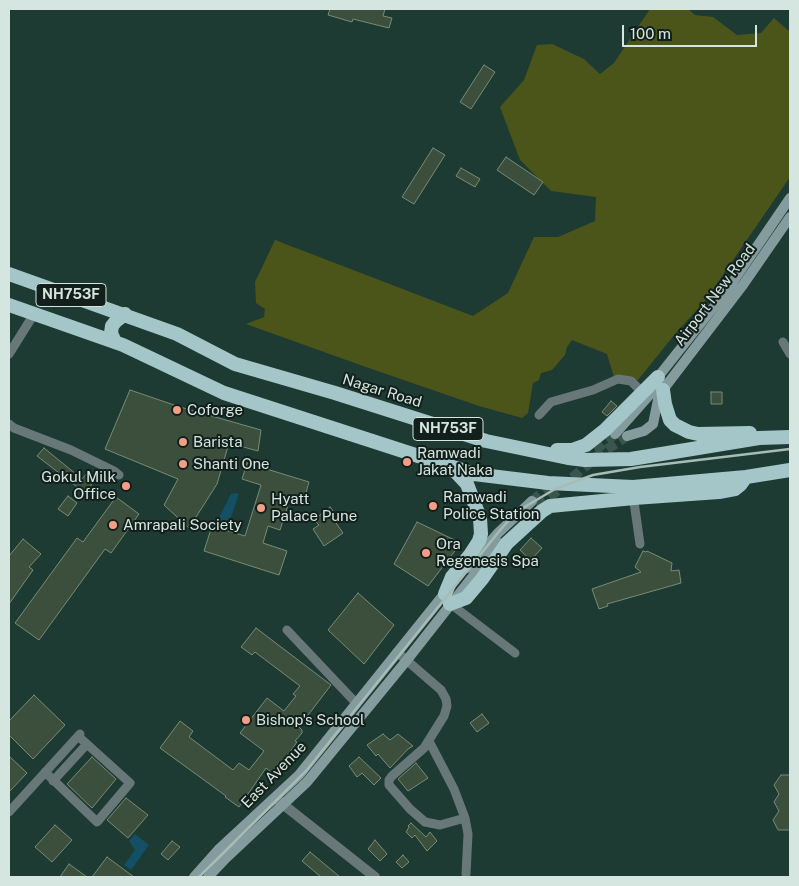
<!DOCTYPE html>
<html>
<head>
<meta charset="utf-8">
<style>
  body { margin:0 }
  #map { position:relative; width:799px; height:886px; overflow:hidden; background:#1d3b33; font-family:"Public Sans",sans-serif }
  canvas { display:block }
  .frame { position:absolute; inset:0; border:10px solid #d5e6e0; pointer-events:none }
  .scale { position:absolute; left:622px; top:25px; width:135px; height:22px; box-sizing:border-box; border:2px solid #d5e6e0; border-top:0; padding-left:6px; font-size:15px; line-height:18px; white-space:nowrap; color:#d5e6e0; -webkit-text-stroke:4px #121f1b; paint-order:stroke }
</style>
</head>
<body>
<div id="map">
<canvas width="799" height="886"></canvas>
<div class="frame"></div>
<div class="scale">100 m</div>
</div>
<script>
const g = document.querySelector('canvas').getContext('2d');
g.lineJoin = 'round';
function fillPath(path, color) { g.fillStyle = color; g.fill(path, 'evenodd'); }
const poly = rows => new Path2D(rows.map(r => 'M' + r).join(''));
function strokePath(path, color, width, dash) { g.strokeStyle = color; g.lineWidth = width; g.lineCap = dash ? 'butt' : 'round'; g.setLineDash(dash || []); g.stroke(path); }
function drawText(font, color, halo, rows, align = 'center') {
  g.font = font + ' "Public Sans",sans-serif'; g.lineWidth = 4; g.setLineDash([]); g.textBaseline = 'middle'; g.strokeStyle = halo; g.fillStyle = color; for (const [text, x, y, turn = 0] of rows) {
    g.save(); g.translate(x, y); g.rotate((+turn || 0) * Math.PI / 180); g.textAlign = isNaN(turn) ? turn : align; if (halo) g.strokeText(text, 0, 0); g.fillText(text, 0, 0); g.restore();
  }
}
fillPath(poly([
  [650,9,688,9,695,15,713,17,737,35,761,33,774,18,790,32,790,177,705,301,675,334,638,380,614,377,607,354,572,340,567,347,565,355,552,370,541,373,539,380,533,383,528,413,522,418,479,406,363,366,246,324,264,317,265,309,256,303,255,282,275,240,473,316,508,293,534,237,558,237,595,221,596,197,551,191,520,160,500,107,524,80,537,45,552,44,584,59,600,74,614,63]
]), '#4b551a');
fillPath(poly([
  [235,493,239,494,227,529,215,525,231,494],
  [135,834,149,845,131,870,124,865,135,850,129,841]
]), '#134f65');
const building = poly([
  [330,9,385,9,383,16,392,18,389,28,353,19,352,22,328,15,330,9],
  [484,65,495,72,471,109,460,102,484,65],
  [433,148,445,155,414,204,402,197,433,148],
  [506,157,543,182,534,195,497,170,506,157],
  [461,168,480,179,475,187,456,176,461,168],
  [130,390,180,407,261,430,258,451,229,443,217,484,189,528,164,505,178,479,105,449,130,390],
  [711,392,722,392,722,404,711,404,711,392],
  [611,401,617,406,607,416,602,412,611,401],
  [44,448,82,479,87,473,96,479,85,493,37,456,44,448],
  [247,463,309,482,303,503,290,499,280,530,268,526,263,543,287,551,279,575,204,551,212,526,245,536,261,485,242,479,247,463],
  [68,496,77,503,68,516,58,509,68,496],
  [116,497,139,514,111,553,105,549,39,640,15,623,77,538,83,542,116,497],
  [330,507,338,517,334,520,343,533,324,546,313,529,319,525,314,520,330,507],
  [417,522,461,543,428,586,394,564,417,522],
  [531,538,542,548,531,560,520,550,531,538],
  [23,539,41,554,29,567,33,570,9,604,9,556,23,539],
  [643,551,646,552,647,551,672,563,671,571,679,570,681,583,607,604,608,606,599,609,592,589,641,572,635,567,643,551],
  [358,593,394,625,364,664,328,630,358,593],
  [256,628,331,685,299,727,302,730,302,733,295,741,297,742,281,764,279,762,273,774,266,768,239,807,225,797,226,796,160,748,180,721,193,731,189,737,233,770,239,763,249,770,264,751,240,733,267,698,284,711,296,696,293,694,300,686,255,652,252,655,241,647,256,628],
  [34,695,65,725,33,759,9,735,9,721,34,695],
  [482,714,489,723,477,732,470,723,482,714],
  [383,734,390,740,398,734,413,746,408,749,390,768,378,754,376,756,367,745,383,734],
  [9,756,27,773,9,792,9,756],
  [92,757,116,779,92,808,67,784,92,757],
  [359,757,381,778,374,785,362,773,357,777,349,766,359,757],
  [416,763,428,778,408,791,398,779,416,763],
  [781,775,790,775,790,830,778,830,773,820,779,811,774,802,779,794,774,785,781,775],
  [126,798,148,815,128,838,107,820,126,798],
  [411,823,426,837,430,832,437,841,427,851,415,835,412,838,406,832,409,827,408,826,411,823],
  [55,825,72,840,52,862,35,847,55,825],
  [375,840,387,854,380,861,368,849,375,840],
  [172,841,180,847,168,860,161,854,172,841],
  [310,852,340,877,321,877,302,861,310,852],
  [403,855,409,862,402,868,396,862,403,855],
  [107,857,134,877,92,877,107,857],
  [69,864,87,877,60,877,69,864]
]);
fillPath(building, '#3b4f3c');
strokePath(building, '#778c77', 1);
strokePath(poly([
  [595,450,615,434],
  [532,501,557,481],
  [538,507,600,454,627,436]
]), '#39554d', 10, [10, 5]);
strokePath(poly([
  [783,342,790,354],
  [9,354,34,314],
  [539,415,551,402,593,390,618,379,631,381,642,392],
  [9,424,14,428,71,450,114,471,119,475],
  [633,495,640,544],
  [448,602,515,653],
  [287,630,356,703],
  [397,652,441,690,446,699,447,706,444,716,424,748,392,776,389,780,389,785,410,809,425,822,440,825,465,818],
  [429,741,454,789,465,818,468,834,466,874],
  [45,772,97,822,130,783,78,736],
  [53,781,87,744],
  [9,812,80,734]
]), '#687778', 9);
strokePath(poly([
  [275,798,375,877]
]), '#687778', 10);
strokePath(poly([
  [615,434,654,390,658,377,728,289,790,198],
  [627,436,644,431,653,424,659,395,743,285,790,217],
  [467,568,497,534,532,501],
  [194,877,218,850,299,775,449,588],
  [208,877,226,858,307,782,407,660,499,543]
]), '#849c9d', 10);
strokePath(poly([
  [9,274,177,334,235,364,335,393,486,441,568,458,585,460,631,459,759,438,790,437],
  [9,305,123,345,224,393,474,474,548,483,633,487,746,477,790,470],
  [115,342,111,333,112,326,116,321,125,314],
  [663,390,665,404,670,420,675,425,689,432,698,434,750,433],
  [557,450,572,450,586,445,605,430,658,377],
  [445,594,452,577,470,555,479,541,481,534,480,518,467,484,453,469],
  [450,604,466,598,482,579,507,543,542,511,550,506,634,498,719,492,735,489,740,485,746,477]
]), '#a4c6c8', 14);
strokePath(poly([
  [199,877,306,771,501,529,510,519,523,508,555,489,593,475,640,467,790,449]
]), '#a8bcb6', 2.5);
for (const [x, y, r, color] of [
  [177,410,5,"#f49e87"],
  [183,442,5,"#f49e87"],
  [407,462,5,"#f49e87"],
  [183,464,5,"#f49e87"],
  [126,486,5,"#f49e87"],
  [433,506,5,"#f49e87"],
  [261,508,5,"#f49e87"],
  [113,525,5,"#f49e87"],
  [426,553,5,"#f49e87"],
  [246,720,5,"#f49e87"]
]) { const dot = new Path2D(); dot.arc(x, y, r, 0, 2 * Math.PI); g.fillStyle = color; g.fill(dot); strokePath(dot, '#121f1b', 2); }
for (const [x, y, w] of [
  [71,295,70],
  [448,429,70]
]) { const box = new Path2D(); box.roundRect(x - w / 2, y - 11.5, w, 23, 4); g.fillStyle = '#121f1b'; g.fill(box); strokePath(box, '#d5e6e0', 1); }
drawText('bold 14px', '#d5e6e0', null, [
  ["NH753F",71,295],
  ["NH753F",448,429]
]);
drawText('15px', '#d5e6e0', '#121f1b', [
  ["Airport New Road",715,295,-53],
  ["Nagar Road",382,391,17],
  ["East Avenue",274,775,-46]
]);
drawText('15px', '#d5e6e0', '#121f1b', [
  ["Coforge",187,410],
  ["Barista",193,442],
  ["Ramwadi",417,453],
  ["Jakat Naka",417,470],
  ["Shanti One",193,464],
  ["Gokul Milk",116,477,"right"],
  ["Office",116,494,"right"],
  ["Ramwadi",443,497],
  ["Police Station",443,514],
  ["Hyatt",271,499],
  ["Palace Pune",271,516],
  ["Amrapali Society",123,525],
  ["Ora",436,544],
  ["Regenesis Spa",436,561],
  ["Bishop's School",256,720]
], 'left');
</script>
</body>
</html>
